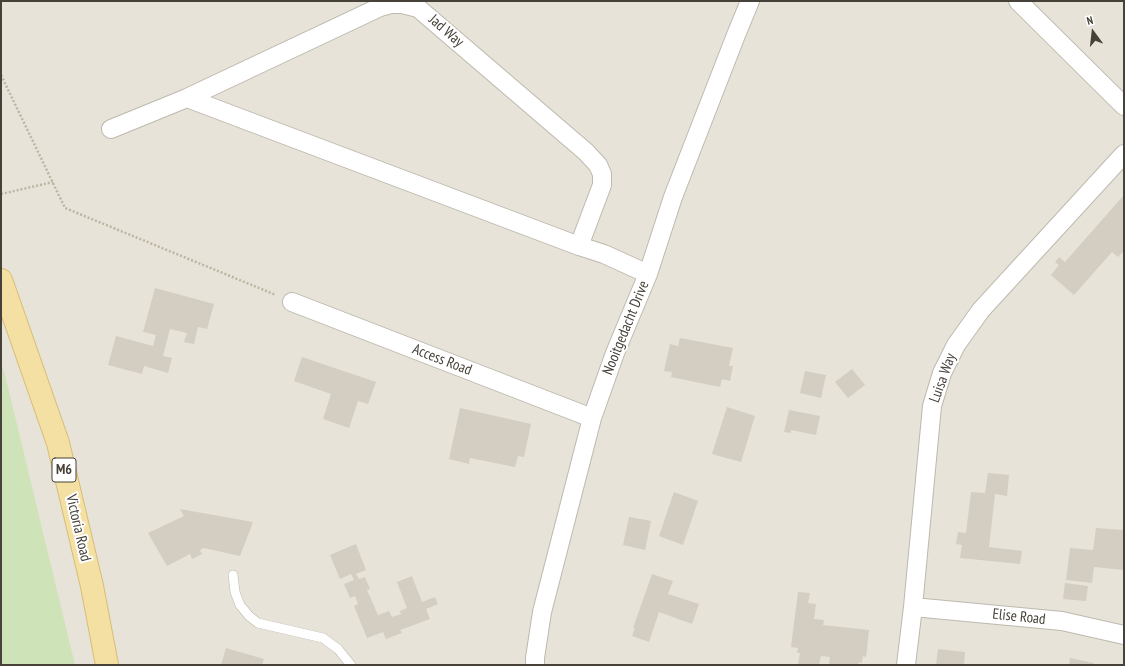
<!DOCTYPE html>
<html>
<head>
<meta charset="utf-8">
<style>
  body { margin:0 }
  #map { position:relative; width:1125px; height:666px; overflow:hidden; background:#f3f1ea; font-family:"PT Sans Narrow",sans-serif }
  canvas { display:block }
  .frame { position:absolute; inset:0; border:2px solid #474239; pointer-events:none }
  .north { position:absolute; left:1073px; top:12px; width:40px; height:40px; -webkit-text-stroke:3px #fff; paint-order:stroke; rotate:345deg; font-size:11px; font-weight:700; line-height:16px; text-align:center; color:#474239 }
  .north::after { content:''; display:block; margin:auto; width:14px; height:18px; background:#474239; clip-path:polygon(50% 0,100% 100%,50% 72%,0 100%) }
</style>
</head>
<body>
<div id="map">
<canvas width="1125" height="666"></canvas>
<div class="frame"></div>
<div class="north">N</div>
</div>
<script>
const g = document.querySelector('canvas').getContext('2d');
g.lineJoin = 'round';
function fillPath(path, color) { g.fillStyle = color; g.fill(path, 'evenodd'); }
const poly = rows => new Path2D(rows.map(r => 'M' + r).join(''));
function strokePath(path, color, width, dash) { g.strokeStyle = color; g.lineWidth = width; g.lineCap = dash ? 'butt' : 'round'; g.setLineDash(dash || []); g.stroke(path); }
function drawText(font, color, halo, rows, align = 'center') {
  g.font = font + ' "PT Sans Narrow",sans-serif'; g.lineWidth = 4; g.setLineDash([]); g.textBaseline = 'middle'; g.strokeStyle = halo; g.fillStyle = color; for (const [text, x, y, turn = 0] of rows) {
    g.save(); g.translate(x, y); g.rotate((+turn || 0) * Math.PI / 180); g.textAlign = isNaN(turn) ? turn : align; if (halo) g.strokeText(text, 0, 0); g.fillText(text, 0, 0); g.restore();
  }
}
fillPath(poly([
  [1,1,1124,1,1124,665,1,665]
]), '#e7e3d9');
fillPath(poly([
  [1,363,5,375,75,665,1,665]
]), '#cee3b8');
fillPath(poly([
  [1124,195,1124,251,1118,257,1112,252,1074,295,1051,275,1059,265,1055,262,1059,257,1065,262],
  [155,288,214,304,207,329,198,327,194,344,184,342,187,333,170,329,163,356,172,358,168,373,144,366,142,374,108,365,116,336,153,346,156,335,143,332],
  [680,338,733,348,729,366,733,366,730,381,722,379,720,387,671,377,672,372,664,371,670,344,678,346],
  [302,357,376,382,368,404,358,401,349,428,323,419,331,394,294,381],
  [852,369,865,385,848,398,835,382],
  [805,371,826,375,821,398,800,393],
  [727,407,755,416,741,462,712,454],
  [460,408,531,424,524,457,518,456,515,467,470,458,469,464,449,459],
  [789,410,820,416,816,435,791,430,791,433,784,432],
  [988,473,1009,475,1007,496,995,494,989,547,1022,551,1020,564,960,558,962,545,956,544,958,532,966,533,971,492,985,493],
  [674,492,698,501,683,545,659,536],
  [180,509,253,522,240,556,204,548,200,550,202,554,192,559,190,554,167,566,148,533,184,516],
  [629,517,651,521,645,550,623,545],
  [1096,528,1124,530,1124,570,1094,567,1092,583,1066,580,1070,548,1093,550],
  [356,544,366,570,356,574,359,579,365,577,370,589,367,590,378,615,389,611,392,617,401,614,400,611,407,608,397,582,412,576,422,602,435,597,438,604,426,609,430,619,400,630,402,633,386,639,383,632,367,638,354,606,358,604,355,596,350,598,344,584,354,580,351,574,340,579,330,555],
  [652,574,673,581,668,594,699,604,692,624,659,612,649,642,632,636,635,628,633,628],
  [1065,583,1088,586,1086,601,1063,599],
  [798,592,810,593,808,603,816,604,814,619,824,620,823,625,869,630,866,657,863,656,862,663,859,662,858,665,829,665,830,657,821,656,819,665,798,665,800,653,797,653,798,648,791,647],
  [226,648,264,659,262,665,221,665],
  [938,649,965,652,964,665,936,665],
  [1070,658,1094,663,1093,665,1069,665]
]), '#d4cdc1');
const lane = poly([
  [233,575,235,592,240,605,249,616,258,623,323,638,338,649,351,665]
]);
const street = poly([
  [1018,1,1124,106],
  [187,98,579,246,604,254,648,274],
  [111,129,187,98,380,7,391,4,402,4,418,8,586,152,598,165,602,174,602,185,579,246],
  [292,302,592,418],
  [913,607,1062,621,1124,635],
  [535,665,535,658,542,612,592,418,615,353,648,274,673,197,736,35,750,1],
  [906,665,913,607,932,406,942,373,956,345,981,310,1124,154]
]);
const primary = poly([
  [1,280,58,443,92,586,107,665]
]);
strokePath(lane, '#beb9ae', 10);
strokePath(street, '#beb9ae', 20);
strokePath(primary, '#d8bd74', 24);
strokePath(poly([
  [1,75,65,208,276,295],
  [1,194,53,182]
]), '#beb5a1', 2.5, [2, 2]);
strokePath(lane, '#fff', 9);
strokePath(street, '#fff', 18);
strokePath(primary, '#f4e0a3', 22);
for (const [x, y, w] of [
  [64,470,24]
]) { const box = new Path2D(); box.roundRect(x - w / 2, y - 12, w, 24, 3); g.fillStyle = '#fff'; g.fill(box); strokePath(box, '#474239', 1); }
drawText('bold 14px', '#474239', null, [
  ["M6",64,470]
]);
drawText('15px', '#474239', '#fff', [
  ["Jad Way",446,31,41],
  ["Nooitgedacht Drive",626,328,-68],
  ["Access Road",442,360,21],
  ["Luisa Way",943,378,-70],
  ["Victoria Road",78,528,77],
  ["Elise Road",1019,617,6]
]);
</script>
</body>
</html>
